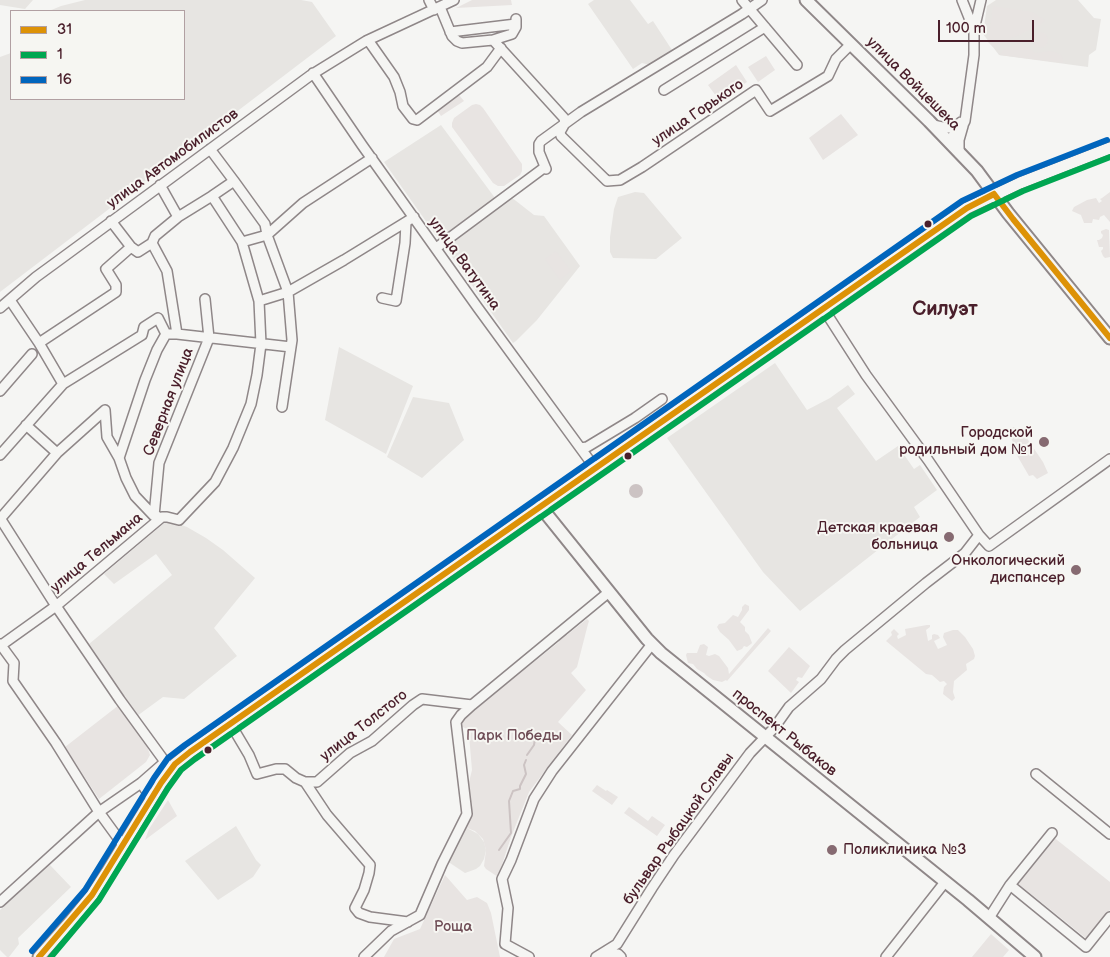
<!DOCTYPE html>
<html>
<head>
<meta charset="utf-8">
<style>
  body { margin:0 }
  #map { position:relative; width:1110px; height:957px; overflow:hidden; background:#f5f5f3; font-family:"Balsamiq Sans",sans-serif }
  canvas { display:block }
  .legend { position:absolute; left:10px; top:10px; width:175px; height:90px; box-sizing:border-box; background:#f6f6f2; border:1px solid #b1a0a2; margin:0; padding:6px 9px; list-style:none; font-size:15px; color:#4a1f2b }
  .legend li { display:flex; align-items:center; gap:10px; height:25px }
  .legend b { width:25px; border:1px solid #b1a0a2 }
  .scale { position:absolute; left:938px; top:20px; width:96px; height:22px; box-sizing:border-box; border:2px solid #4a1f2b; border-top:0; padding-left:6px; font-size:15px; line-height:18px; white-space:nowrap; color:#4a1f2b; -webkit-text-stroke:4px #f6f6f2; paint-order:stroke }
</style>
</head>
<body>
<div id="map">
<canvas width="1110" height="957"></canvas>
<ul class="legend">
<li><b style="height:6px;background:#dd9206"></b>31</li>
<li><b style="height:6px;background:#00a651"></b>1</li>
<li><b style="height:6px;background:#0065bd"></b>16</li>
</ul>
<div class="scale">100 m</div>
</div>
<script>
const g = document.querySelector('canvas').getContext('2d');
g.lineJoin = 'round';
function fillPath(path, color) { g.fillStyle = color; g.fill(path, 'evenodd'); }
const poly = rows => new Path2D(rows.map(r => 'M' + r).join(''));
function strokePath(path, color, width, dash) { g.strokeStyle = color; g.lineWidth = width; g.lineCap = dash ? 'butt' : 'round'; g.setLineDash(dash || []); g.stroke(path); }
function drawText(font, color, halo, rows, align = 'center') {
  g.font = font + ' "Balsamiq Sans",sans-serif'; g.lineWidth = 4; g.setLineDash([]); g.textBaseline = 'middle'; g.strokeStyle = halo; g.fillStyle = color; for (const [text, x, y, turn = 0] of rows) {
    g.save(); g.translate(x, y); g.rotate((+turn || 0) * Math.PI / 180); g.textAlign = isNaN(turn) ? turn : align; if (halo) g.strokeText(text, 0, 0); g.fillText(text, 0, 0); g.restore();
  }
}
fillPath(poly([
  [0,0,33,0,25,9,0,5],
  [85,0,301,0,312,2,336,36,0,292,0,57,11,53,11,99,184,99,184,11,49,11,61,6],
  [594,0,630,0,648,24,653,21,672,50,650,65,642,63,633,69,588,4],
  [996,0,1078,0,1094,18,1101,19,1096,50,1089,55,1088,67,999,55,983,34,987,6],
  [441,125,495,198,440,241,384,162],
  [635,192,644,193,682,238,656,259,613,258,610,252,610,237,614,209,618,197],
  [511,197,534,215,544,216,580,266,537,320,516,341,513,343,443,244],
  [339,347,413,386,386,454,325,420],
  [775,363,807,410,830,398,848,385,855,394,837,408,876,461,898,446,914,469,920,465,937,490,914,507,920,517,800,611,763,572,667,438],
  [413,397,449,403,464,440,422,478,387,457],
  [168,520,187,527,206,538,223,550,255,578,214,628,237,656,184,699,163,697,137,716,89,644,172,575,156,554,114,584,104,574],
  [236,826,256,860,261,865,253,877,218,900,185,861],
  [465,828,467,828,478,834,484,842,486,850,484,859,480,866,476,869,465,873,447,861],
  [50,865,71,887,18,938,19,944,9,957,7,957,0,950,0,910]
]), '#e7e5e2');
fillPath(poly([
  [472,0,511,0,512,5,456,8],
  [993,6,1032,12,1045,20,1042,24,993,47,988,42],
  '1032 40a8 8 0 1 1 16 0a8 8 0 1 1-16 0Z',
  [1019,43,1036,53,1048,51,1055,52,1061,55,1063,59,1063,63,999,55,1002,51],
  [766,56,775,70,758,82,748,67],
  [736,65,747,82,719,100,708,85],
  [459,95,464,101,441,116,437,110],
  [476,104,480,105,483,108,522,164,522,171,520,175,504,186,498,186,493,183,452,127,452,123,454,118,472,105],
  [841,114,858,135,823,160,809,138],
  [1110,192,1110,222,1104,215,1100,217,1099,220,1093,219,1092,223,1084,223,1081,215,1072,211,1074,207,1087,200,1096,198,1099,203,1102,201,1100,199,1102,198],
  [1106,229,1109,230,1110,257,1105,258,1103,256,1101,251,1103,249,1103,247,1099,247,1097,240,1099,240,1102,238,1103,235,1101,233,1101,231],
  [556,251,571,271,560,280,545,259],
  [1014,427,1018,432,1022,431,1043,462,1048,473,1037,479,1033,475,1029,476,1011,445,1013,442,1008,432,1010,431,1013,435,1014,433,1012,428],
  [745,604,749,606,749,610,740,622,745,627,745,631,749,635,752,643,751,644,747,647,744,646,742,649,737,651,729,640,720,632,717,627,719,624,725,623,733,615,738,617,742,610,742,607],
  [587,619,589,621,588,624,577,667,571,673,586,690,558,722,572,735,529,792,511,837,498,877,486,869,484,866,486,850,483,839,475,831,467,828,470,806,468,793,469,782,472,770,469,735,467,729,461,726,461,724,463,721,490,697,559,642,559,638,563,635,567,635],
  [927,625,930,625,930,627,926,630,928,641,932,639,932,635,934,634,938,635,940,638,934,641,938,649,947,645,943,637,944,633,953,630,958,630,965,637,973,649,975,656,974,659,966,664,967,670,954,681,953,692,955,698,952,701,943,694,944,687,947,684,944,681,940,682,932,675,926,674,886,641,892,635,891,632,894,629,899,634,897,636,898,639,906,635,905,629],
  [768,628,771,631,727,681,726,680,722,682,713,680,707,676,704,673,697,669,693,664,688,663,686,655,687,653,697,653,700,645,704,644,708,647,706,655,709,656,715,654,719,656,728,668,729,674],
  [789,647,810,666,802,678,798,677,796,680,799,682,791,693,768,671],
  [119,705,137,729,147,746,150,755,146,762,99,799,65,747],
  [597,785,606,791,607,790,618,797,612,805,592,791],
  [168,800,177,816,145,840,149,829],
  [629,807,648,821,652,816,665,825,657,836,624,813],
  [1052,836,1110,882,1110,910,1087,939,1016,882],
  [445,875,467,900,477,897,487,903,491,913,500,957,384,957,394,939,420,929],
  [991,934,1009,950,1003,957,972,957]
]), '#e8e4e2');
fillPath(poly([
  '629 491a7 7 0 1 1 14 0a7 7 0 1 1-14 0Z'
]), '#ccc3c3');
strokePath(poly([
  [527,755,534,745,536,733],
  [499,850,511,833,509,801,513,791,520,789,520,786,526,774,524,765,526,760]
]), '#ccc3c3', 2);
const minor = poly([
  [429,0,434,10],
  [742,0,797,65],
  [440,7,452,36,457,41,462,43,493,40,512,34,516,27,516,19],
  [974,30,981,0],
  [450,32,516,24],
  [368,40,394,77,400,92,403,106,413,119,417,120,487,67,501,48],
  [493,40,564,118,565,123,560,132,561,136,607,181,620,180,642,167,756,90,770,111,828,76,836,59,851,44],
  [313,73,362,145,478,308,595,468],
  [664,90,765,27],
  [933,125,947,128,952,128,957,126,961,122],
  [948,141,963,125,965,121,974,55,974,30,962,0],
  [959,153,959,140,963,126],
  [546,169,539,152,539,144,541,141,581,112,742,14,762,0],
  [234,181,265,224,267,235,288,292,292,340,282,407],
  [160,185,178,217],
  [111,221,131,247],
  [242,242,267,235,303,203,372,158],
  [152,243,167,271,177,334,291,347],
  [436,248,545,167],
  [382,298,396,301,405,243,406,222],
  [259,301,288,292,344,260,414,217],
  [0,308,36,277,62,258,311,75,366,41,454,0],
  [823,308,866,375,928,460,979,535,989,546,1110,459],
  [39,343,116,292,116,285,106,269,131,247,138,252,152,243,155,236,178,217,212,196],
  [63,384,142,335,144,327,158,318,166,334,177,334],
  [0,391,32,354],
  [581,448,587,447,635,418,662,399],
  [57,453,105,410,107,437,119,458,126,478,135,496,154,516,157,516],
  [0,455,63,384,39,343,10,300],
  [119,458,145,380,157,350,166,334],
  [154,516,159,463,209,338,205,299],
  [0,518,56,606,120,700,171,770,141,783],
  [0,519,57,453,26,425],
  [0,644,14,663,13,681,56,743,99,812,123,845],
  [0,646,56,606,162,517,167,517,179,520,215,482,233,448,251,404,257,375,261,344,259,301,242,242,212,196,234,181,210,149],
  [230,723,249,755,257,774,276,769,285,769,296,778,305,782,317,782,350,753,372,741,413,705,422,699,472,705,609,592],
  [1036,774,1110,834],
  [305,782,327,815,370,865,369,873,364,890,355,908,359,913,370,917,408,922],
  [141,783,151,798],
  [1010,885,1052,833],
  [0,902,99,812,141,783,165,762],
  [989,918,1010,885,1086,947,1110,917],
  [604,953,618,954,621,957],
  [364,957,391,931,420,915,442,864,467,814,456,722,461,715,472,705],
  [529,957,505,944,508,908,502,879,511,860,534,799,552,771,652,644],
  [596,957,617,944,652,888,674,855,750,753,774,728,789,707,821,679,836,659,845,650,926,583,965,553,979,535],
  [886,957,945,882]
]);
const major = poly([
  [806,0,929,121,977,171,1008,213,1110,338],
  [540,506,647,639,661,653,968,900,1035,957],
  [39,957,70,922,92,895,107,872,161,783,175,764,190,752,967,208,1020,183,1110,148]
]);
strokePath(minor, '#8f8788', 12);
strokePath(major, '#8f8788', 15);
strokePath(minor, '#f5f5f3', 9);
strokePath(major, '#f5f5f3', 11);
strokePath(poly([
  [994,194,1013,219,1110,338],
  [39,957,92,895,161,783,175,764,190,752,967,208,994,194]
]), '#dd9206', 6);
strokePath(poly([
  [51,957,99,900,168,788,181,770,195,759,971,216,1023,191,1110,157]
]), '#00a651', 6);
strokePath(poly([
  [32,951,85,890,154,778,168,758,185,745,962,201,1017,175,1107,140]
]), '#0065bd', 6);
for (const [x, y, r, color] of [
  [928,224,4.5,"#4a1f2b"],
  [1044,442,6,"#866a71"],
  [628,456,4.5,"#4a1f2b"],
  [949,537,6,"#866a71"],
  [1076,570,6,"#866a71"],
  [208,750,4.5,"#4a1f2b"],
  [832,850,6,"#866a71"]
]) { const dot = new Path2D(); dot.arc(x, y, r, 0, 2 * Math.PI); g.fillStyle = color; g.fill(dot); strokePath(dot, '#f6f6f2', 2); }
drawText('15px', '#4a1f2b', '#f6f6f2', [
  ["улица Войцешека",913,84,45],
  ["улица Горького",698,113,-34],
  ["улица Автомобилистов",173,159,-36],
  ["улица Ватутина",464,264,54],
  ["Северная улица",169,402,-69],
  ["улица Тельмана",97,553,-40],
  ["улица Толстого",364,726,-38],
  ["проспект Рыбаков",784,733,39],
  ["бульвар Рыбацкой Славы",679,829,-55]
]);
drawText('15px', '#4a1f2b', '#f6f6f2', [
  ["Городской",1033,433],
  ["родильный дом №1",1033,450],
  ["Детская краевая",938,528],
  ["больница",938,545],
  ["Онкологический",1065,561],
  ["диспансер",1065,578],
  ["Поликлиника №3",843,850,"left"]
], 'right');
drawText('15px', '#6f4d56', '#f6f6f2', [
  ["Парк Победы",514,736],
  ["Роща",453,927]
]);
drawText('bold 20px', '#4a1f2b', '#f6f6f2', [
  ["Силуэт",945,310]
]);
</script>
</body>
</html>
